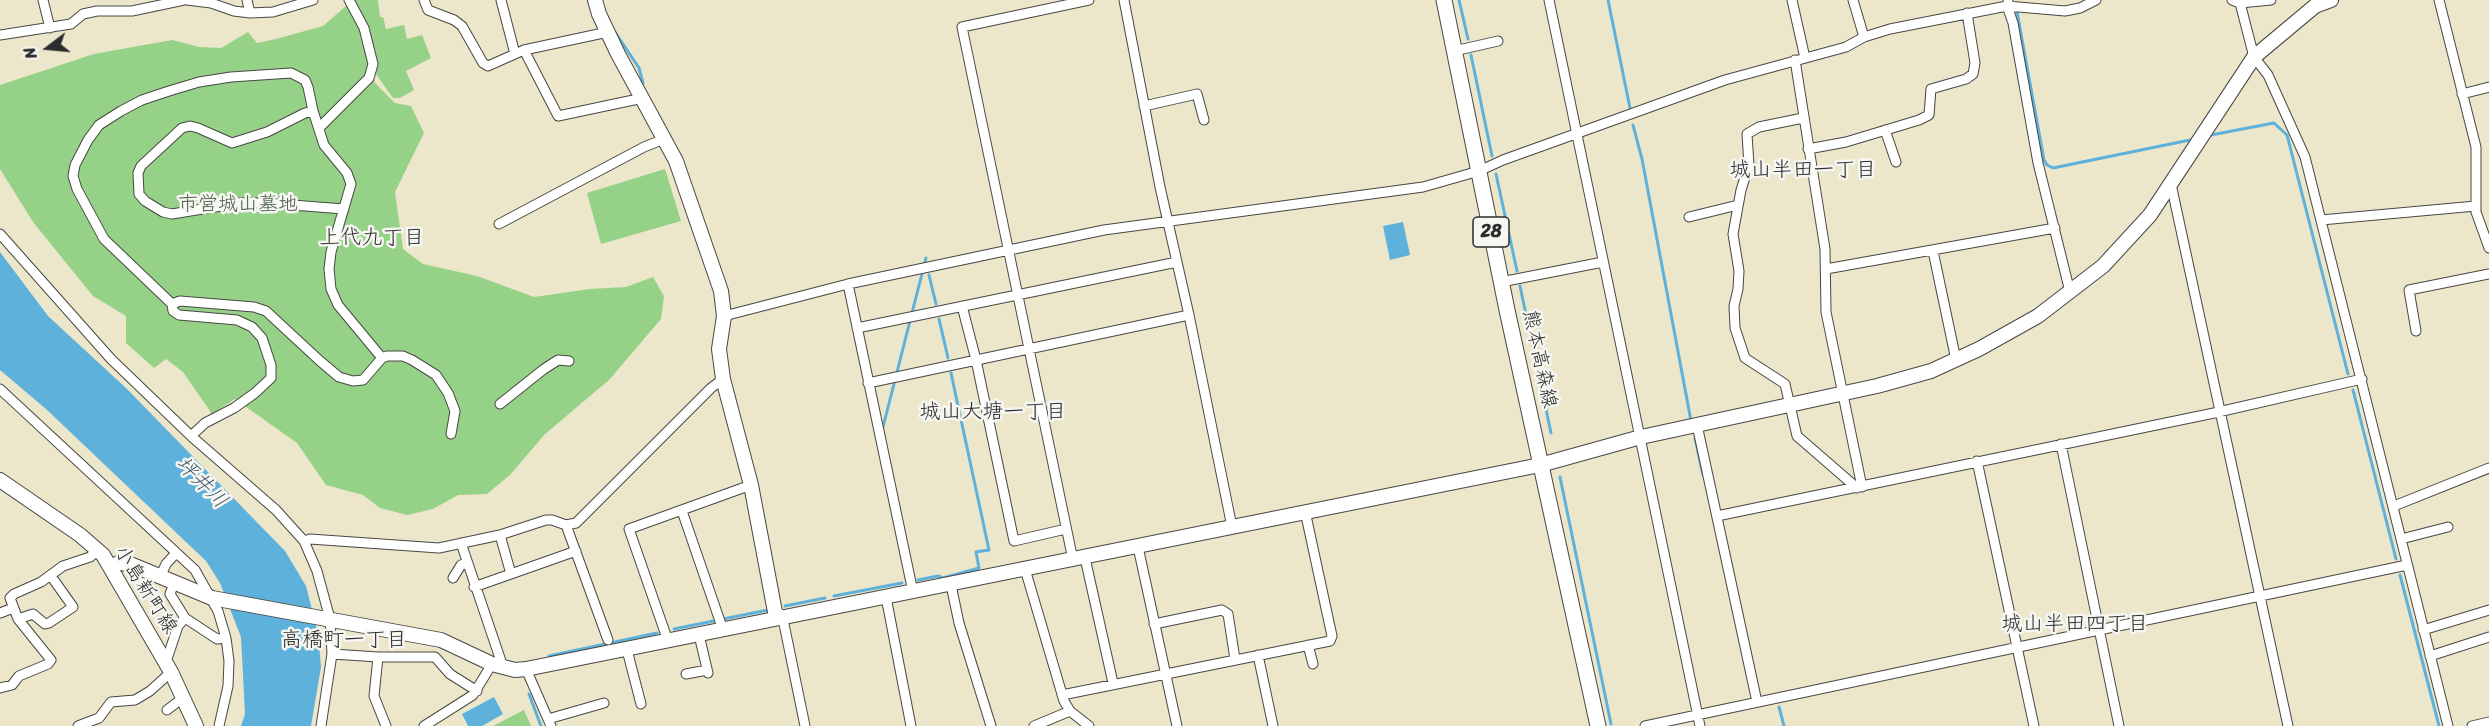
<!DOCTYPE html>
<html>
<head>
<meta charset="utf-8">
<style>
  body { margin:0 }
  #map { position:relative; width:2489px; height:726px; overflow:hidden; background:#ece6cb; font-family:Sriracha,sans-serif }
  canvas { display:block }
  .north { position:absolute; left:18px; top:18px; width:60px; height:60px; -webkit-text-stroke:4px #f6f6f2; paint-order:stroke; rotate:254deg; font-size:16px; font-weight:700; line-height:24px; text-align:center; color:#2b2b2b }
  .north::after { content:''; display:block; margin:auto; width:21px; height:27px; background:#2b2b2b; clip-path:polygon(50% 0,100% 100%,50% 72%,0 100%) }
</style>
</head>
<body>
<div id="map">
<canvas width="2489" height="726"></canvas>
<div class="north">N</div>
</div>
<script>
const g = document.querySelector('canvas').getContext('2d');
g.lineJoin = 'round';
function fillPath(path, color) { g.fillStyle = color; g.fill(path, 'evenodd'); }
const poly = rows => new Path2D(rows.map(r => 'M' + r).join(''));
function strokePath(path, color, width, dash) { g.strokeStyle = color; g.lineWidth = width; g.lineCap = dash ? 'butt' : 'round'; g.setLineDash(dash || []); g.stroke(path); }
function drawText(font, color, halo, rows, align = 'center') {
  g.font = font + ' Sriracha,"Klee One",sans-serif'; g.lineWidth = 5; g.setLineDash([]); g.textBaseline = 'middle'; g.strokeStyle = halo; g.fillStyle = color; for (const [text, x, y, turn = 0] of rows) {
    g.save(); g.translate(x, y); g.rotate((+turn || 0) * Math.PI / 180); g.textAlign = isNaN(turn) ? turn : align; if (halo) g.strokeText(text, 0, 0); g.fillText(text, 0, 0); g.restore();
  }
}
fillPath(poly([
  [355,0,378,0,380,17,383,17,386,29,404,25,407,39,422,35,431,58,406,71,414,90,400,98,393,98,373,70,375,59],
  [346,6,355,16,362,30,375,83,395,103,411,106,424,133,395,192,403,249,423,264,477,276,534,297,590,289,626,287,653,277,664,296,661,319,609,380,545,434,510,475,487,494,458,495,433,509,407,515,380,508,363,495,326,485,297,443,273,426,235,399,212,414,183,372,166,359,154,368,126,343,126,316,93,296,33,222,0,169,0,85,94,54,172,40,199,47,221,48,248,32,257,43,276,39,323,26],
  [665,169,681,221,601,244,587,193],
  [524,710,531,726,493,726]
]), '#95d287');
fillPath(poly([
  [1403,222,1410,255,1390,260,1383,226],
  [0,252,48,316,126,388,285,551,306,586,318,634,321,667,311,726,241,726,245,714,241,637,220,583,206,561,46,409,0,370],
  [494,697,503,714,482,726,468,726,462,714]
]), '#5eb1da');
strokePath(poly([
  [1459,0,1468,39],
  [1608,0,1630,108],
  [2017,12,2044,160,2047,165,2053,168,2190,140],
  [615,32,639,68,643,83],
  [1471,55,1492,156],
  [1633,125,1642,159,1691,421],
  [2211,135,2274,123,2287,135,2348,374],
  [1496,174,1517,271],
  [929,275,936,304],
  [1520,286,1551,433],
  [939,319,948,358],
  [2353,390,2396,559],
  [882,431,926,258],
  [1695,438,1703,475],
  [1560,477,1611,724],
  [2400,575,2439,726],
  [918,580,938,576,943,578,979,568,976,552,989,550,951,373],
  [834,596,902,583],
  [785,606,825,598],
  [674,629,768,610],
  [549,656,657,633],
  [529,694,541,726],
  [1779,707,1784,726]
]), '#5eb1da', 3);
const street = poly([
  [43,0,50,28],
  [187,0,211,3,234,11,250,13,273,12,313,0],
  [247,0,250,13],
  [424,0,428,10,454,20,462,26,483,63,488,66,524,50,558,116,643,98],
  [501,0,515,54],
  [1124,0,1160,187,1189,315,1232,527],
  [1549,0,1700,726],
  [1792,0,1805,58],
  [1853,0,1864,37],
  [2232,0,2240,3,2271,0],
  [2439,0,2476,147,2476,212,2489,248],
  [2008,2,2007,6,2013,23,2038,163,2070,292],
  [2240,3,2254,57,2268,75,2305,157,2448,726],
  [0,35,71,24,83,14,97,11,132,11,184,0],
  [524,50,608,32],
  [1454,51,1498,41],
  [1795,60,1825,249,1826,312,1862,487],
  [2462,94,2489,87],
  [1144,106,1197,94,1204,120],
  [313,111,324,145,347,173,351,184,331,252,329,269,331,289,338,305,382,358],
  [1803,118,1759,127,1747,134,1749,165,1741,190,1733,234,1739,271,1738,289,1734,306,1735,328,1745,358,1785,384,1797,436,1857,488],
  [319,128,369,78,373,64,364,28,349,0],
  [1885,130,1896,162],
  [1808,149,1846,142,1919,120,1929,115,1931,89,1966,79,1973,74,1975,63,1967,13],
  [2171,184,2288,726],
  [1689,217,1738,205],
  [2321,220,2476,206],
  [499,224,644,147,664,139],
  [0,234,111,359,191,436,276,510,304,541,317,571,330,619,332,654,321,726],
  [1933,251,1956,360],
  [1826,269,2055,228],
  [1501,282,1603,262],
  [848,284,913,592],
  [172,304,180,301,254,307,266,311,320,361,339,377,353,381,363,380,382,358,387,356,403,356,412,360,436,375,448,393,455,411,451,434],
  [962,306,976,360,1014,541,1066,529],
  [724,316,848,284,1104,230,1423,187,1479,171,1503,160,1725,80,1846,47,1864,37,1890,29,2007,6,2065,11,2080,8,2096,0],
  [857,328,1177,262],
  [2416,331,2409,290,2489,274],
  [868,383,1189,315],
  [0,389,195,570,218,611,226,638,229,661,228,686,219,726],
  [500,404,544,369,558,360,569,361],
  [1697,425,1757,702],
  [191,436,205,423,234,408,255,393,271,378,271,365,262,338,252,327,237,320,179,315,173,311,172,304,104,239,77,189,73,176,75,165,88,140,99,125,121,111,142,100,169,91,199,82,231,77,291,73,305,80,308,87,313,111,305,113,267,132,232,143,198,128,190,126,182,128,141,166,138,173,139,194,145,201,163,212,172,214,239,203,266,203,344,209],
  [2061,444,2119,726],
  [1977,461,2034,726],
  [2394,506,2489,468],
  [682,511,723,630],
  [1717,516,2214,413,2362,379],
  [566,525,608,640],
  [500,535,511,574],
  [2401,539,2448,527],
  [304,541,310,539,439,548,500,535,546,520,552,520,566,525,576,523,711,388,723,379],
  [461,543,503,667],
  [1138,547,1177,726],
  [1085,558,1113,683],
  [1073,560,962,27,1089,0],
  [1025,569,1064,701,1070,711,1089,726],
  [160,577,166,564,176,553],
  [453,578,461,565,466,563],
  [174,583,170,594,185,618,217,639,226,638],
  [951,585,959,623,991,726],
  [474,587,576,551],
  [886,597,911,726],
  [0,613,13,608],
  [780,618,784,624,805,726],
  [18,619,33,614,45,624,49,623,73,607,51,576],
  [1154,624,1222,610,1228,614,1235,659],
  [2423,630,2489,610],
  [699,635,708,673],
  [668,641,629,529,751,485],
  [1308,645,1313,664],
  [627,650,641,704],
  [332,654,378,657,374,696,386,726],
  [1258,655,1273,726],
  [2430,656,2489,637],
  [378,657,435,657,450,674,477,691],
  [164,659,168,656,178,626,185,618],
  [526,669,551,726],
  [686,674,707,670],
  [0,688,12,685,19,676,48,664,51,660,18,619,10,598,14,594,41,582,63,566,90,557,98,550],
  [1062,695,1330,641,1332,636,1305,511],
  [167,710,184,697],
  [548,719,604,703],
  [78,726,99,718,111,702,135,700,150,691,171,672],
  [424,726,473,695,492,664],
  [1034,726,1070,711],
  [1645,726,2407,565],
  [2472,726,2489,722]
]);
const secondary = poly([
  [595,0,599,14,618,54,676,161,721,291,724,316,719,349,723,379,751,485,775,612,780,618],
  [0,480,80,535,103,555,171,672,196,726],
  [111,566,119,563,130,564,212,598,441,640,492,664,515,670,526,669,1540,465,1641,437,1877,386,1931,371,1979,349,2038,316,2103,266,2150,215,2254,57,2315,6,2331,0]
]);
const primary = poly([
  [1444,0,1507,310,1598,726]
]);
strokePath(street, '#484743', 11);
strokePath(secondary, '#484743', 16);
strokePath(primary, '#484743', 17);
strokePath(street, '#fff', 9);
strokePath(secondary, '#fff', 14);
strokePath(primary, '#fff', 15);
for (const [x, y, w] of [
  [1491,232,36]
]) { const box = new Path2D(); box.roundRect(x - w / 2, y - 15, w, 30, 4.5); g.fillStyle = '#f6f6f2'; g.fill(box); strokePath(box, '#2b2b2b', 1.5); }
drawText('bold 18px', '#2b2b2b', null, [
  ["28",1491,232]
]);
drawText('20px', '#4b5d47', '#f6f6f2', [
  ["市営城山墓地",238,205]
]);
drawText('20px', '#2b2b2b', '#f6f6f2', [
  ["熊本高森線",1539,359,78],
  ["小島新町線",145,590,58]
]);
drawText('21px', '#2b2b2b', '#f6f6f2', [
  ["城山半田一丁目",1803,171],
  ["上代九丁目",372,239],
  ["城山大塘一丁目",993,413],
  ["城山半田四丁目",2075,625],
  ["高橋町一丁目",344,641]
]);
drawText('italic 21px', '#3d5a68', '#f6f6f2', [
  ["坪井川",201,483,45]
]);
</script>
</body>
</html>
